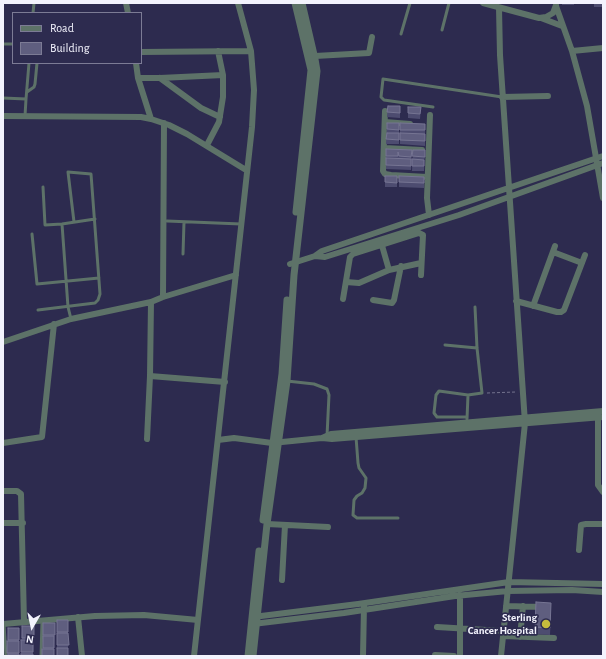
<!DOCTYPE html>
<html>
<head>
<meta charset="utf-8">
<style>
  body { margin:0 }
  #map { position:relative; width:606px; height:659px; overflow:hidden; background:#2d2b4f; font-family:"Alegreya Sans",sans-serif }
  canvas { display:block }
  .frame { position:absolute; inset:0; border:4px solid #f3f3fd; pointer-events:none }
  .legend { position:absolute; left:12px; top:12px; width:130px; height:52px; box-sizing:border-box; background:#2d2b4f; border:1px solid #7c7b95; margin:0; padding:5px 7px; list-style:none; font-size:12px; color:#f3f3fd }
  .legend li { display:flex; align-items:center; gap:8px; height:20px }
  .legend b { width:20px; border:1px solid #7c7b95 }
  .north { position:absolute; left:12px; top:607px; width:40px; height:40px; -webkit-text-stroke:3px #2d2b4f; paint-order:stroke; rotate:189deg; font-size:11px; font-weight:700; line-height:16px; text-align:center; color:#f3f3fd }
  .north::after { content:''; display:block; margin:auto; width:14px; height:18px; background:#f3f3fd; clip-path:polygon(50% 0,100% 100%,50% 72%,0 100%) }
</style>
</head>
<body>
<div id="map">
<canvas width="606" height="659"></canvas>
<div class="frame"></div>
<ul class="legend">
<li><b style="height:5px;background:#5d7268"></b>Road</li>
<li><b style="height:11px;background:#5f5e7f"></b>Building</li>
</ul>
<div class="north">N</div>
</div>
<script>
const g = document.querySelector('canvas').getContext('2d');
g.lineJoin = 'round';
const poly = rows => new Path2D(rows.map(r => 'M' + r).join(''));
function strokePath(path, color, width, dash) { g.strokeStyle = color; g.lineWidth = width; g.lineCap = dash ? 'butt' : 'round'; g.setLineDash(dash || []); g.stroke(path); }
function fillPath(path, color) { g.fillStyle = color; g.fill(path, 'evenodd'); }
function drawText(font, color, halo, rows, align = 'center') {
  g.font = font + ' "Alegreya Sans",sans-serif'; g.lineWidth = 3.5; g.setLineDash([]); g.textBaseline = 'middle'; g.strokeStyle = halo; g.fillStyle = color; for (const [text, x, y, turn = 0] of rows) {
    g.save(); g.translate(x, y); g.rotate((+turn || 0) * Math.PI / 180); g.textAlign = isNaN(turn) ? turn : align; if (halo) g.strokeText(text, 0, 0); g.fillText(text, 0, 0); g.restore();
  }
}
strokePath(poly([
  [487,393,516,392]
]), '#74738e', 1, [3, 2]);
strokePath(poly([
  [33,13,34,3],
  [442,30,449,3],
  [401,34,410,3],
  [3,44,13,44],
  [27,92,34,87,35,84,37,63],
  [3,98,26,99,29,63],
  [433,107,384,100,381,97,383,79,502,97],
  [25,116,26,99],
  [43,187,45,225,62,224,95,219],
  [167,221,241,224],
  [62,224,68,307,71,319],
  [32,234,37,284,99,278],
  [183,254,184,222],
  [38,310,95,303,98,300,100,294,91,174,68,172,74,222],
  [445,345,477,348],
  [287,381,314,384,327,389,329,395,327,436],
  [467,417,437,417,434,413,436,395,439,391,468,395,482,393,477,348,475,307],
  [467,419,468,395],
  [356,437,358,463,359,468,366,478,365,488,362,493,357,496,354,500,353,515,357,518,398,518],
  [4,624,6,656],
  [41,656,42,621]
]), '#5d7268', 3);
strokePath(poly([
  [126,3,128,13],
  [483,3,539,18,546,17,553,13,556,5],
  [556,6,572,51,587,106,603,198],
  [499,8,500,55,525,423,501,656],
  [541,18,562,26],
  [572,51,603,48],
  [141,52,251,51],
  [315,56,369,53,372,37],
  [136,63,138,78,151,119],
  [138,78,160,78,223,75],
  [160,78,201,108,220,117],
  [502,97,548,96],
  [385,111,383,171,385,174,391,175,427,177],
  [3,116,141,117,151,119,169,125,187,134,246,170],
  [385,122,410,124],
  [207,145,219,122,223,97,223,75,218,51],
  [385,148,422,150],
  [429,215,427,198,430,115],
  [381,242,389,270],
  [553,252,582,263],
  [315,256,325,257,459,215,603,163],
  [290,264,315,256,322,251,603,156],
  [346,282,359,283,389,270,421,263],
  [163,297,164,123],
  [343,299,350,257,353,254,419,233,423,235,421,275],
  [373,300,392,303,394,300,401,266],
  [516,301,557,312,561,312,564,310,585,255],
  [533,306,555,246],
  [3,342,71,319,151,302,163,297,236,275],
  [150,376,225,382],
  [598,417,598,485,603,492],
  [322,438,331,434,603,411],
  [147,439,150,376,151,302],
  [218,440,234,438,272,443,322,438,332,439,603,417],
  [3,443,42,437,54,324],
  [3,491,17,491,21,494,24,622],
  [3,523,23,523],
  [267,524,328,527],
  [579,550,581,525,586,524,603,524],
  [282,580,285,525],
  [506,606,543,607],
  [78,617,82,656],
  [253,617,358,604,509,582,603,584],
  [3,624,95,616,144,615,198,620],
  [253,624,344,613,455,596,508,591,572,590,603,592],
  [437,627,503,631],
  [503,636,554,638],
  [520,637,523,606],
  [435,655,454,656],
  [194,656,252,127,254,90,251,51,238,3],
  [363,656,364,606],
  [460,656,460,595]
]), '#5d7268', 6);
strokePath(poly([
  [295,3,311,70,296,212],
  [263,520,282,374,287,300],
  [248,656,259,551],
  [253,656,267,524,287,381,294,275,317,71,315,59,302,3]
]), '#5d7268', 7);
fillPath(poly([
  [562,3,574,3,574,5,562,5],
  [594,3,603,3,603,7,594,7],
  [388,106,400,106,400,118,387,117],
  [408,107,421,107,420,119,408,118],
  [387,123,399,123,399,144,386,144],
  [425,124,425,146,400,144,400,130],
  [386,149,412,150,411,170,386,169],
  [413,150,425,150,424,171,412,171],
  [385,176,397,176,397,187,385,187],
  [399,176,424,177,424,188,399,187],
  [551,610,550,635,535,634,535,627],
  [57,620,68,620,68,656,57,656],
  [43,623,55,623,54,653,43,649],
  [22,626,34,626,33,656,21,656],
  [8,628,19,628,19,654,7,656]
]), '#4d4c70');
fillPath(poly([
  [551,603,551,610,550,635,550,628]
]), '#39375c');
const building = poly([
  [388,106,400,106,400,113,387,112,388,106],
  [408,107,421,107,420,114,408,113,408,107],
  [387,123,399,123,399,130,387,129,387,123],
  [400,123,425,124,425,130,400,130,400,123],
  [387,133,399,133,399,140,386,139,387,133],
  [400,133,425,134,425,141,400,140,400,133],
  [386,149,412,150,411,157,399,156,398,152,398,156,386,156,386,149],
  [413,150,425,150,425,157,412,156,413,150],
  [386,158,411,159,411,166,386,165,386,158],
  [412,159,424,160,424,166,412,166,412,159],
  [385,176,397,176,397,183,385,182,385,176],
  [399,176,424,177,424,183,399,182,399,176],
  [536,602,551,603,550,628,535,627,536,602],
  [57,620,68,620,68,632,57,632,57,620],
  [43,623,55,623,55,635,43,635,43,623],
  [22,626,34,626,34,638,22,638,22,626],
  [8,628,19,628,19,640,8,640,8,628],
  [57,633,68,633,69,645,57,645,57,633],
  [43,636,54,636,54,648,43,648,43,636],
  [21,640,33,640,33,652,21,652,21,640],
  [7,641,19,641,19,653,7,653,7,641],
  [57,648,68,648,68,656,57,656,57,648],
  [42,649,54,649,54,656,42,656,42,649],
  [8,654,19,654,19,656,8,656,8,654],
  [21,654,33,654,33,656,21,656,21,654]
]);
fillPath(building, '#5f5e7f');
strokePath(building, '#767593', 1);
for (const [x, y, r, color] of [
  [546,624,5,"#c5bc3d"]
]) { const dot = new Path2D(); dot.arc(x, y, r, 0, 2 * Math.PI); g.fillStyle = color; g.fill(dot); strokePath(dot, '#2d2b4f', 1.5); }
drawText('bold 11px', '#f3f3fd', '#2d2b4f', [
  ["Sterling",537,618],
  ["Cancer Hospital",537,631]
], 'right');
</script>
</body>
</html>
